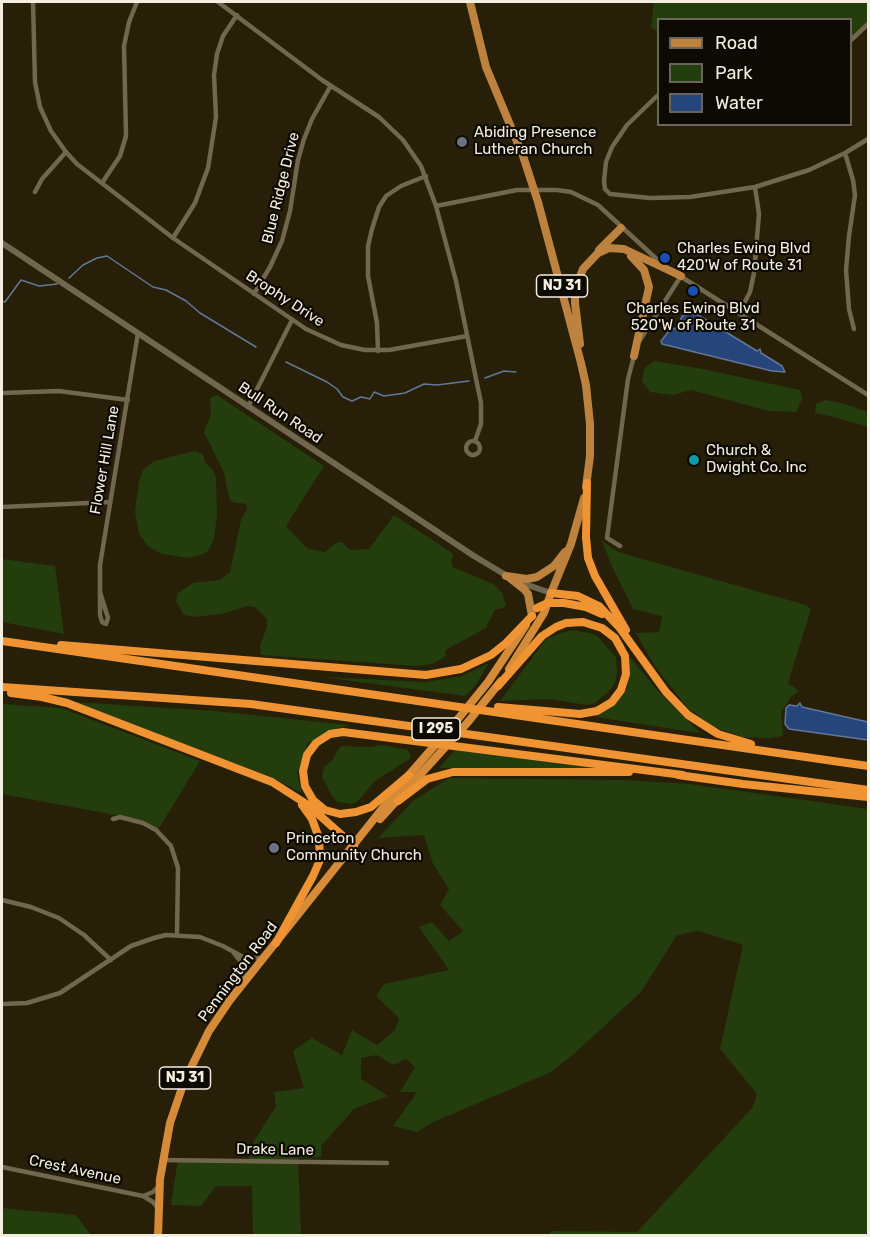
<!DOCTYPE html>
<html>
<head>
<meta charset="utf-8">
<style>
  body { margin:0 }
  #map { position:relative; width:870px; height:1237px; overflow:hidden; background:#271f08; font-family:Rubik,sans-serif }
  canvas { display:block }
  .frame { position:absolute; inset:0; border:3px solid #f4eee0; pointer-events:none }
  .legend { position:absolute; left:657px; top:18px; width:195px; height:108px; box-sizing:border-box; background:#0d0903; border:2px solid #69655b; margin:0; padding:8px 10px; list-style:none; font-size:18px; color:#f4eee0 }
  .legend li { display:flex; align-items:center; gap:12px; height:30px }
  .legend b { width:30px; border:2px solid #69655b }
</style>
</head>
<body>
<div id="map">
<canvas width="870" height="1237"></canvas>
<div class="frame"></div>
<ul class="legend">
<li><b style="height:8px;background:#bd823e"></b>Road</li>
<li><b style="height:16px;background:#243d0d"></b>Park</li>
<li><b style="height:16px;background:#25457b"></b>Water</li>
</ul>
</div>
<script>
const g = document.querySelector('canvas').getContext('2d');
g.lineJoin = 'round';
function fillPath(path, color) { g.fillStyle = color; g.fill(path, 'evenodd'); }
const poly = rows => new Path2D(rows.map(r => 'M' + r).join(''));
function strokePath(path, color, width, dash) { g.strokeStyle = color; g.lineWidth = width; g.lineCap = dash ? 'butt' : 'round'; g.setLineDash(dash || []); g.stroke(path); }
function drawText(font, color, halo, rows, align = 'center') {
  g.font = font + ' Rubik,sans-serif'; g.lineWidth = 4.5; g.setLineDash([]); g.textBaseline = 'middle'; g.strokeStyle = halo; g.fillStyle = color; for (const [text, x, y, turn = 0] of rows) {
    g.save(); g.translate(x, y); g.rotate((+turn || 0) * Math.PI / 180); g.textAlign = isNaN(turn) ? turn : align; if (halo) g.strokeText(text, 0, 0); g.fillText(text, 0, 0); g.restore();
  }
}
fillPath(poly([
  [654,2,868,2,868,21,851,38,850,20,658,20,658,31,651,28],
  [654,361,703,369,800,390,802,399,796,412,769,411,691,390,673,395,650,392,642,381,644,369],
  [217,395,324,466,286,526,308,549,325,552,336,543,342,542,350,550,369,549,394,515,454,554,451,561,453,567,495,585,502,593,506,605,501,609,495,609,486,628,449,648,445,651,446,655,442,659,432,664,417,666,261,655,260,645,267,627,267,619,255,607,247,606,222,614,193,617,183,614,176,601,178,593,193,583,220,580,230,572,241,520,247,509,246,504,232,502,229,498,224,473,204,432,211,414,210,398],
  [825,400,842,403,868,412,868,427,834,417,815,413,816,404],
  [195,451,203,454,205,462,212,469,216,477,217,515,214,539,207,552,201,555,188,558,162,554,149,547,139,534,135,511,139,482,143,470,154,461],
  [602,541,618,552,806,605,811,609,788,683,799,691,791,697,781,712,783,736,769,738,742,737,712,726,687,707,656,668,636,633,659,632,662,616,633,609,614,571],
  [2,559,55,566,64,634,2,622],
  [572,630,589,633,597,636,616,657,617,674,614,685,607,693,595,703,588,705,547,699,500,701,547,638],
  [630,657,657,690,700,733,595,717,616,703,628,687],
  [489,663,475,686,465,696,322,677,426,682,462,676],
  [74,702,215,711,349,725,337,729,308,743,297,773,302,793,271,777],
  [2,704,61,708,200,761,158,830,137,819,2,794],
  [382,745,408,750,411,758,375,781,357,802,352,804,337,802,331,794,322,777,324,767,332,761,338,750,341,746,369,747],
  [455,750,601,768,439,768],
  [449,778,624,780,690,784,868,809,868,1235,547,1235,552,1231,637,1232,753,1107,757,1094,720,1049,743,945,699,931,677,935,641,992,575,1053,551,1072,431,1123,417,1132,393,1126,417,1092,400,1092,415,1067,406,1059,393,1065,377,1055,361,1058,361,1079,388,1096,354,1109,321,1146,321,1157,298,1158,301,1235,253,1235,252,1186,216,1186,201,1206,171,1205,178,1159,249,1162,251,1146,276,1106,274,1092,304,1088,293,1051,312,1038,342,1055,352,1030,377,1045,395,1030,399,1018,376,996,384,984,449,970,419,927,432,922,449,941,463,931,440,905,449,889,433,864,424,835,378,838,413,801],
  [2,1208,76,1215,91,1235,2,1235]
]), '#243d0d');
const water = poly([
  [689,314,698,315,757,351,760,349,761,353,782,366,785,372,772,371,662,344,661,341,669,331,678,327,682,316,689,314],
  [800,703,802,707,868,722,868,740,789,729,785,724,786,708,789,705,797,706,800,703]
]);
fillPath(water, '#25457b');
strokePath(water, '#637899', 1.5);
strokePath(poly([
  [69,278,83,265,97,258,107,256,153,287,166,290,186,301,200,313,256,347],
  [2,301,5,302,21,280,39,286,57,284],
  [286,362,327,382,337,389,343,397,352,401,361,397,370,399,374,392,384,396,405,393,424,384,437,385,469,381],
  [485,378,504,371,516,372]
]), '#637899', 1.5);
strokePath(poly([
  [33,2,35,82,40,107,51,131,66,152,77,164,173,238,306,329,341,345,365,350,389,350,467,336],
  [218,2,322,80,379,117,403,140,421,166,436,206,456,281,481,403,481,424,475,441],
  [850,41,868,24],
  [658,95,627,125,612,147,606,162,604,181,605,189,610,194,650,198,690,197,755,187,809,170,845,153,868,139],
  [845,153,853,180,855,195,849,236,846,270,849,309,854,329],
  [102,183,120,156,126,136,124,46,129,22,137,2],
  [35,192,42,179,66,152],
  [436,206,517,190,557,190,571,192,598,205,661,263],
  [173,238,195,203,208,168,216,117,214,75,217,54,223,36,237,15],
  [680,276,868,395],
  [254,294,270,267,282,241,290,211,298,160,304,139,312,119,330,87],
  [739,313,750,292,754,273,759,214,755,187],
  [640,340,681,276],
  [378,351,377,323,368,276,368,246,372,229,379,207,386,196,401,186,426,176],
  [2,393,59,391,128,400],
  [248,407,292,320],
  '466 448a7 7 0 1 1 14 0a7 7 0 1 1-14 0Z',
  [2,507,110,502],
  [620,546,607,538,628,379,634,356],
  [100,592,108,618,106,624,102,622,100,615,100,565,138,333],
  [113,819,120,817,143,823,156,830,171,846,178,868,177,935],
  [2,900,31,907,59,918,84,935,111,960],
  [234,953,241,962,244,970,244,980],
  [2,1004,27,1003,60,993,131,946,154,938,166,935,200,937,223,946,245,958,261,958],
  [162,1160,387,1163],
  [2,1167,143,1196,153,1202,158,1208],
  [143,1196,153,1192,159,1186]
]), '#71674f', 4.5);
strokePath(poly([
  [2,243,474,556,509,577],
  [519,582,551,593]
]), '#71674f', 6);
strokePath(poly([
  [470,2,486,67,523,156,538,202,581,363,586,385,590,424,590,456,586,487],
  [599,250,621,228],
  [631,256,644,270,649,287,634,356],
  [580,344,575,303,575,289,583,269,598,253,609,248,624,249,681,276],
  [506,576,527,579,537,577,554,566,565,552],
  [510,578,524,589,528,594,532,616],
  [551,593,571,544,584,498]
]), '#bd823e', 8);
strokePath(poly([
  [509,669,544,613,551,593],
  [380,819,468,722,501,681],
  [158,1236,160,1179,170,1123,184,1082,209,1031,230,1000,409,775,458,719,488,682,526,625]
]), '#d68b38', 8);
strokePath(poly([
  [587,483,586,537,588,558,595,576,626,630],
  [551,593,578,596,599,606,619,627,666,692,688,715,718,734,751,744],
  [537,608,548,603,564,603,586,607,602,614],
  [2,641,868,766],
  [61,645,426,675,461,669,491,655,506,643,532,616],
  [2,687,251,704,868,790],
  [11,693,42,697,67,703,272,782,308,805,354,846],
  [498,707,580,714,597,711,612,702,621,690,626,674,625,656,615,638,602,628,583,622,566,623,556,627,542,636,498,686],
  [409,775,371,807,356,812,340,814,325,810,313,800,305,786,303,771,307,755,316,743,330,734,343,732,683,775],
  [678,775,743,784,868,797],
  [398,801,427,779,453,772,629,772],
  [276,943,313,876,320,860,319,838,312,819,302,805]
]), '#f09433', 8);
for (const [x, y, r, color] of [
  [462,142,6,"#6b7280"],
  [665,258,6,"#1a4fb4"],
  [693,291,6,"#1a4fb4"],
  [694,460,6,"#0f9aa8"],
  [274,848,6,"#6b7280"]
]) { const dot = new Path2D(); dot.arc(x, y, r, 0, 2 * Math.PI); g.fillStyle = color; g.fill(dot); strokePath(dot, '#0d0903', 2); }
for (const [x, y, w] of [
  [562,286,51],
  [436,729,48],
  [185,1078,51]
]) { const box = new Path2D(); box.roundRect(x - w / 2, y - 11, w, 22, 4.5); g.fillStyle = '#0d0903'; g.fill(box); strokePath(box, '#f4eee0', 1.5); }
drawText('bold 14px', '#f4eee0', null, [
  ["NJ 31",562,286],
  ["I 295",436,729],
  ["NJ 31",185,1078]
]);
drawText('15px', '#f4eee0', '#0d0903', [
  ["Abiding Presence",474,133],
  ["Lutheran Church",474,150],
  ["Charles Ewing Blvd",677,249],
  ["420'W of Route 31",677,266],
  ["Charles Ewing Blvd",693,309,"center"],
  ["520'W of Route 31",693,326,"center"],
  ["Church &",706,451],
  ["Dwight Co. Inc",706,468],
  ["Princeton",286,839],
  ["Community Church",286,856]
], 'left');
drawText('15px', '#f4eee0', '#0d0903', [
  ["Blue Ridge Drive",281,188,-76],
  ["Brophy Drive",285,299,33],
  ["Bull Run Road",280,413,34],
  ["Flower Hill Lane",105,460,-80],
  ["Pennington Road",238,972,-53],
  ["Drake Lane",275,1150,1],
  ["Crest Avenue",75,1170,12]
]);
</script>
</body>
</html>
